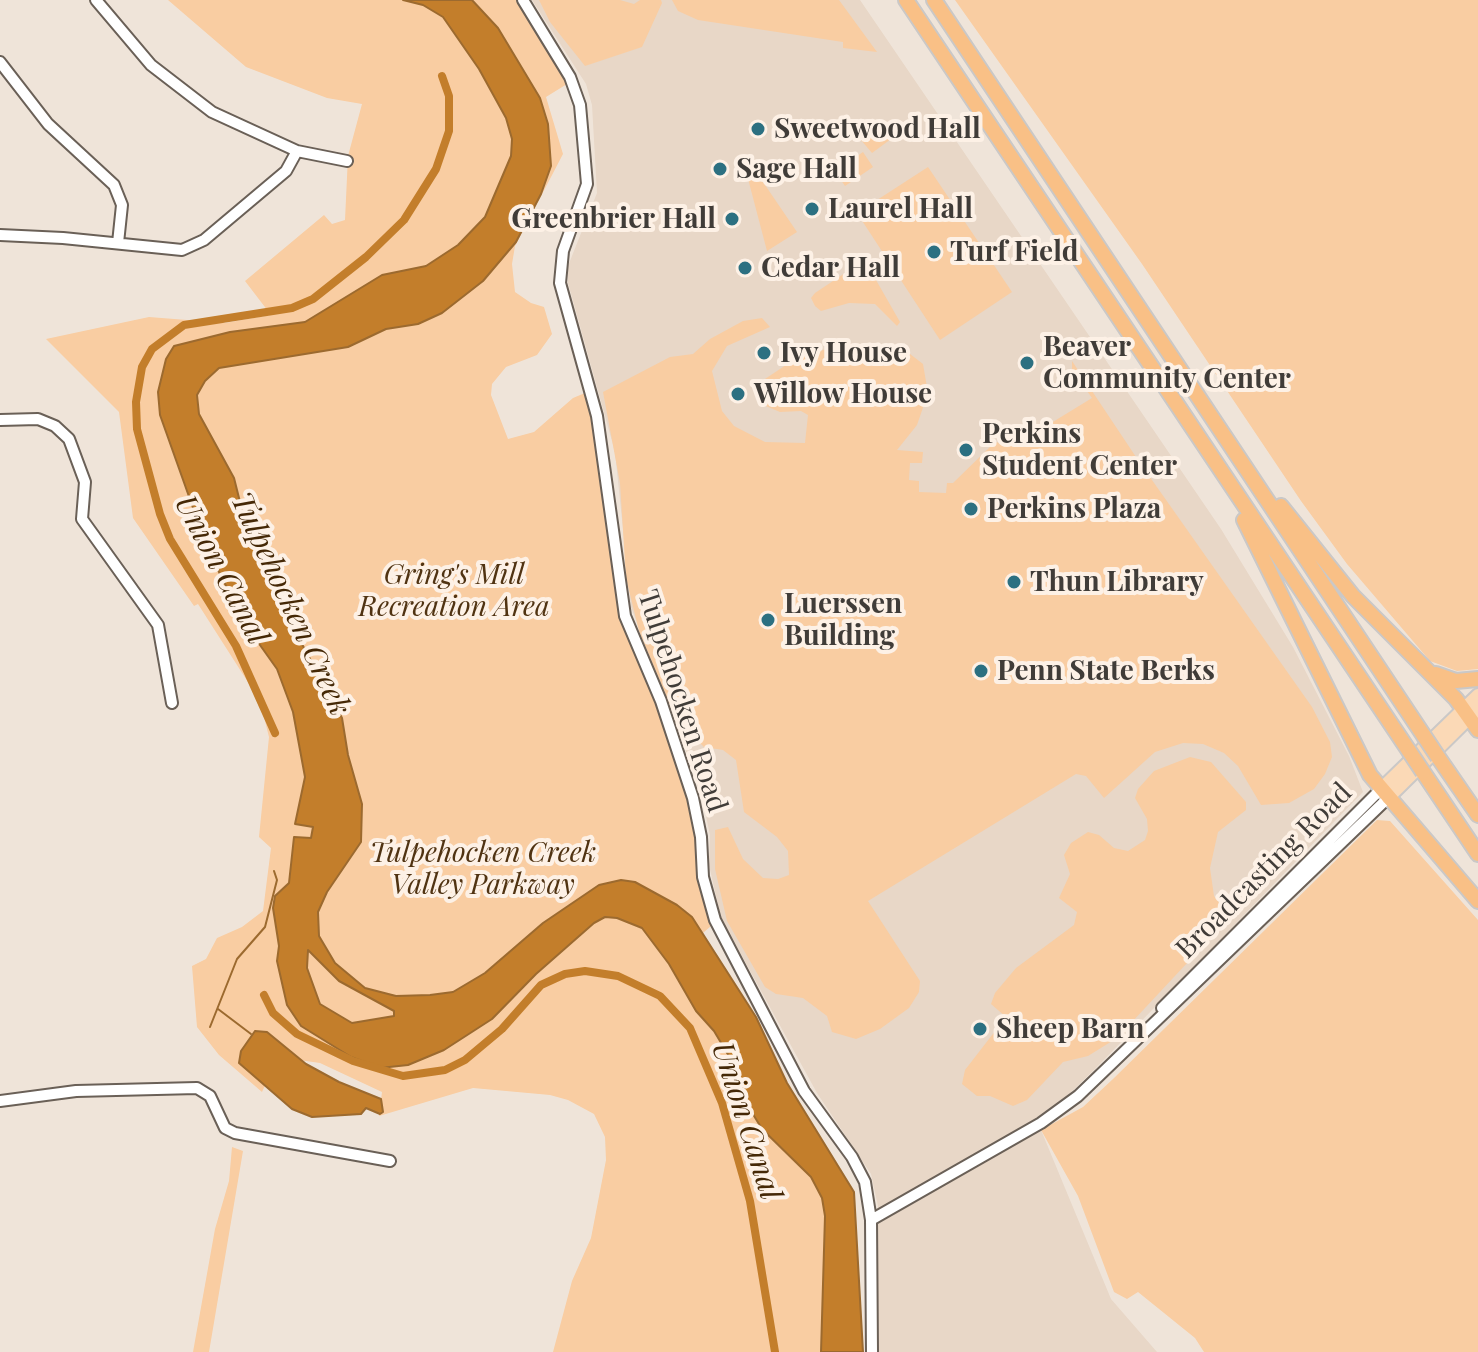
<!DOCTYPE html>
<html>
<head>
<meta charset="utf-8">
<style>
  body { margin:0 }
  canvas { display:block; background:#efe4d9 }
</style>
</head>
<body>
<canvas width="1478" height="1352"></canvas>
<script>
const g = document.querySelector('canvas').getContext('2d');
g.lineJoin = 'round';
function fillPath(path, color) { g.fillStyle = color; g.fill(path, 'evenodd'); }
const poly = rows => new Path2D(rows.map(r => 'M' + r).join(''));
function strokePath(path, color, width, dash) { g.strokeStyle = color; g.lineWidth = width; g.lineCap = dash ? 'butt' : 'round'; g.setLineDash(dash || []); g.stroke(path); }
function drawText(font, color, halo, rows, align = 'center') {
  g.font = font + ' "Playfair Display",serif'; g.lineWidth = 8; g.setLineDash([]); g.textBaseline = 'middle'; g.strokeStyle = halo; g.fillStyle = color; for (const [text, x, y, turn = 0] of rows) {
    g.save(); g.translate(x, y); g.rotate((+turn || 0) * Math.PI / 180); g.textAlign = isNaN(turn) ? turn : align; if (halo) g.strokeText(text, 0, 0); g.fillText(text, 0, 0); g.restore();
  }
}
fillPath(poly([
  [532,0,860,0,1221,529,1293,647,1349,756,1363,792,1095,1069,1067,1096,1036,1118,1111,1299,1157,1352,877,1352,878,1206,871,1174,817,1093,721,918,709,865,710,835,700,788,631,607,615,452,568,283,568,266,597,193,592,105,586,84]
]), '#e8d7c7');
fillPath(poly([
  [168,0,519,0,567,84,546,97,563,154,515,246,512,264,515,292,531,303,544,307,552,334,537,355,506,367,492,384,491,395,508,439,534,432,573,398,585,393,592,408,620,617,656,704,687,799,695,839,697,877,711,926,703,933,756,1017,787,1083,854,1192,863,1352,553,1352,572,1281,591,1238,606,1160,605,1137,594,1114,568,1100,550,1095,473,1088,379,1116,382,1092,320,1063,278,1057,262,1092,219,1055,197,1027,192,966,206,959,217,938,242,927,263,911,271,848,259,837,269,737,260,701,198,604,194,606,133,518,119,412,46,339,149,317,225,323,271,315,245,281,324,215,332,224,345,220,348,156,362,104,327,98,246,67],
  [539,0,620,0,634,4,640,0,661,0,662,3,642,47,585,66,550,22],
  [672,0,839,0,877,52,843,48,843,42,698,20,678,11],
  [955,0,1478,0,1478,669,1457,671,1430,661,1347,564,1301,501,1142,264],
  [881,125,891,139,872,153,861,140],
  [863,152,873,167,845,186,835,171],
  [744,154,797,232,767,251,742,156],
  [928,167,1012,292,940,340,857,213],
  [861,264,872,273,900,322,897,326,875,304,849,303,821,311,815,306,811,298,815,293,848,271,850,265],
  [762,318,770,327,727,346,712,371,722,411,734,426,765,442,805,443,808,415,801,411,780,412,761,404,758,388,765,379,795,359,826,349,843,349,878,360,893,360,910,354,923,364,928,393,917,425,897,450,923,452,922,463,910,463,909,480,919,481,919,492,946,493,947,483,953,483,991,446,997,442,1001,445,1009,437,1008,431,1017,438,1043,428,1092,398,1072,370,1072,361,1140,463,1312,707,1330,742,1332,757,1325,774,1314,789,1289,803,1261,805,1238,766,1224,753,1203,744,1183,743,1155,752,1104,798,1086,776,1076,774,868,901,920,981,919,992,909,1008,880,1029,856,1039,832,1032,827,1016,803,998,776,994,765,987,727,921,715,869,715,830,728,827,743,859,763,878,778,879,789,875,788,851,777,837,744,812,736,760,723,750,704,747,690,733,687,719,676,719,639,631,626,578,620,483,603,392,670,357,693,354,710,339,743,321],
  [1190,757,1211,762,1246,802,1246,810,1218,832,1210,868,1214,896,1230,917,1117,1038,1088,1056,1063,1062,1027,1100,1013,1106,990,1096,977,1096,962,1084,965,1070,1006,1017,991,1004,995,993,1016,968,1074,925,1077,912,1059,898,1070,874,1064,855,1071,843,1088,832,1099,835,1114,848,1128,851,1145,840,1148,831,1147,819,1135,798,1138,789,1154,771],
  [1377,820,1390,821,1478,920,1478,1352,1204,1352,1195,1338,1138,1292,1127,1299,1114,1292,1078,1196,1041,1130,1083,1107,1113,1079],
  [232,1147,243,1151,209,1352,193,1352,215,1229,229,1181]
]), '#f9cda2');
const water = poly([
  [403,0,472,0,498,28,540,98,548,124,551,166,541,194,516,242,483,281,442,313,418,324,386,329,348,347,219,368,205,381,197,395,199,414,234,478,245,522,256,538,283,609,342,718,348,755,362,804,361,842,327,892,318,912,319,936,335,963,365,988,396,996,430,995,453,992,485,973,543,923,599,885,621,880,635,882,677,905,692,917,756,1017,787,1083,854,1192,863,1352,821,1352,825,1216,822,1198,811,1177,762,1129,748,1106,736,1068,714,1031,696,1011,669,964,642,928,617,918,605,917,594,923,536,974,492,1019,444,1050,408,1065,380,1068,351,1057,301,1026,287,1005,277,961,279,946,273,908,275,896,289,883,294,837,311,838,313,827,295,824,305,777,293,712,277,669,245,624,208,550,160,415,158,392,166,359,174,346,230,332,305,322,382,275,426,266,458,245,485,217,511,156,512,139,506,118,479,69,443,17,423,5,403,0],
  [308,950,339,981,394,1011,394,1016,352,1023,320,1004,307,968,308,950],
  [255,1031,267,1032,306,1064,339,1082,381,1099,383,1112,380,1114,366,1108,361,1114,312,1117,292,1109,239,1063,241,1051,255,1031]
]);
fillPath(water, '#c37e2b');
strokePath(water, '#9c6a2f', 2);
strokePath(poly([
  [218,1009,251,1034],
  [210,1027,237,959,265,927,277,880,274,871]
]), '#9c6a2f', 2);
strokePath(poly([
  [275,733,236,646,170,539,160,514,137,429,136,402,142,367,152,349,184,325,292,308,313,299,366,257,404,220,436,169,449,131,449,96,442,76],
  [264,995,273,1013,297,1034,353,1061,403,1076,445,1070,465,1060,502,1029,541,985,565,974,585,971,618,976,660,996,690,1028,722,1103,750,1201,775,1352]
]), '#c37e2b', 8);
const minor = poly([
  [96,0,151,65,212,112,297,151,347,161],
  [523,0,570,77,580,105,587,184,563,251,560,283,597,416,625,616,661,701,693,798,701,837,703,877,715,920,804,1091,852,1157,865,1182,871,1220,872,1352],
  [0,62,48,124,114,185,122,205,118,243],
  [0,235,63,238,182,250,204,240,286,171,297,151],
  [0,420,38,419,55,426,69,439,85,482,82,519,158,625,172,703],
  [1162,1008,1381,789],
  [0,1101,76,1091,197,1088,210,1096,225,1128,235,1133,390,1161],
  [871,1220,1041,1123,1078,1096,1388,798]
]);
const major = poly([
  [1381,789,1478,695],
  [1388,798,1478,709]
]);
const highway = poly([
  [906,0,1409,751],
  [934,0,1424,736],
  [1281,506,1353,596,1456,699,1478,730],
  [1244,520,1370,775,1478,901],
  [1436,674,1456,681,1478,679],
  [1438,757,1478,815],
  [1423,772,1478,854]
]);
strokePath(minor, '#6a6057', 14);
strokePath(major, '#cac8c7', 16);
strokePath(highway, '#cac8c7', 18);
strokePath(minor, '#fff', 10);
strokePath(major, '#fbd9b6', 12);
strokePath(highway, '#f9c086', 14);
const highwayBridge = poly([
  [1424,736,1438,757],
  [1409,751,1423,772]
]);
strokePath(highwayBridge, '#cac8c7', 18, []);
strokePath(highwayBridge, '#f9c086', 14);
for (const [x, y, r, color] of [
  [758,129,8,"#2c7081"],
  [720,169,8,"#2c7081"],
  [812,209,8,"#2c7081"],
  [732,219,8,"#2c7081"],
  [934,252,8,"#2c7081"],
  [745,268,8,"#2c7081"],
  [764,353,8,"#2c7081"],
  [1027,363,8,"#2c7081"],
  [738,394,8,"#2c7081"],
  [966,450,8,"#2c7081"],
  [971,509,8,"#2c7081"],
  [1014,582,8,"#2c7081"],
  [768,620,8,"#2c7081"],
  [981,671,8,"#2c7081"],
  [980,1029,8,"#2c7081"]
]) { const dot = new Path2D(); dot.arc(x, y, r, 0, 2 * Math.PI); g.fillStyle = color; g.fill(dot); strokePath(dot, '#fdf1e6', 3); }
drawText('bold 28px', '#403c38', '#fdf1e6', [
  ["Sweetwood Hall",774,129],
  ["Sage Hall",736,169],
  ["Laurel Hall",828,209],
  ["Greenbrier Hall",716,219,"right"],
  ["Turf Field",950,252],
  ["Cedar Hall",761,268],
  ["Beaver",1043,347],
  ["Community Center",1043,379],
  ["Ivy House",780,353],
  ["Willow House",754,394],
  ["Perkins",982,434],
  ["Student Center",982,466],
  ["Perkins Plaza",987,509],
  ["Thun Library",1030,582],
  ["Luerssen",784,604],
  ["Building",784,636],
  ["Penn State Berks",997,671],
  ["Sheep Barn",996,1029]
], 'left');
drawText('italic 28px', '#503312', '#fdf1e6', [
  ["Gring's Mill",454,575],
  ["Recreation Area",454,607],
  ["Tulpehocken Creek",483,853],
  ["Valley Parkway",483,885]
]);
drawText('28px', '#403c38', '#fdf1e6', [
  ["Tulpehocken Road",682,701,72],
  ["Broadcasting Road",1264,871,-45]
]);
drawText('italic 30px', '#452806', '#fdf1e6', [
  ["Union Canal",221,570,62],
  ["Tulpehocken Creek",290,604,65],
  ["Union Canal",746,1121,72]
]);
</script>
</body>
</html>
